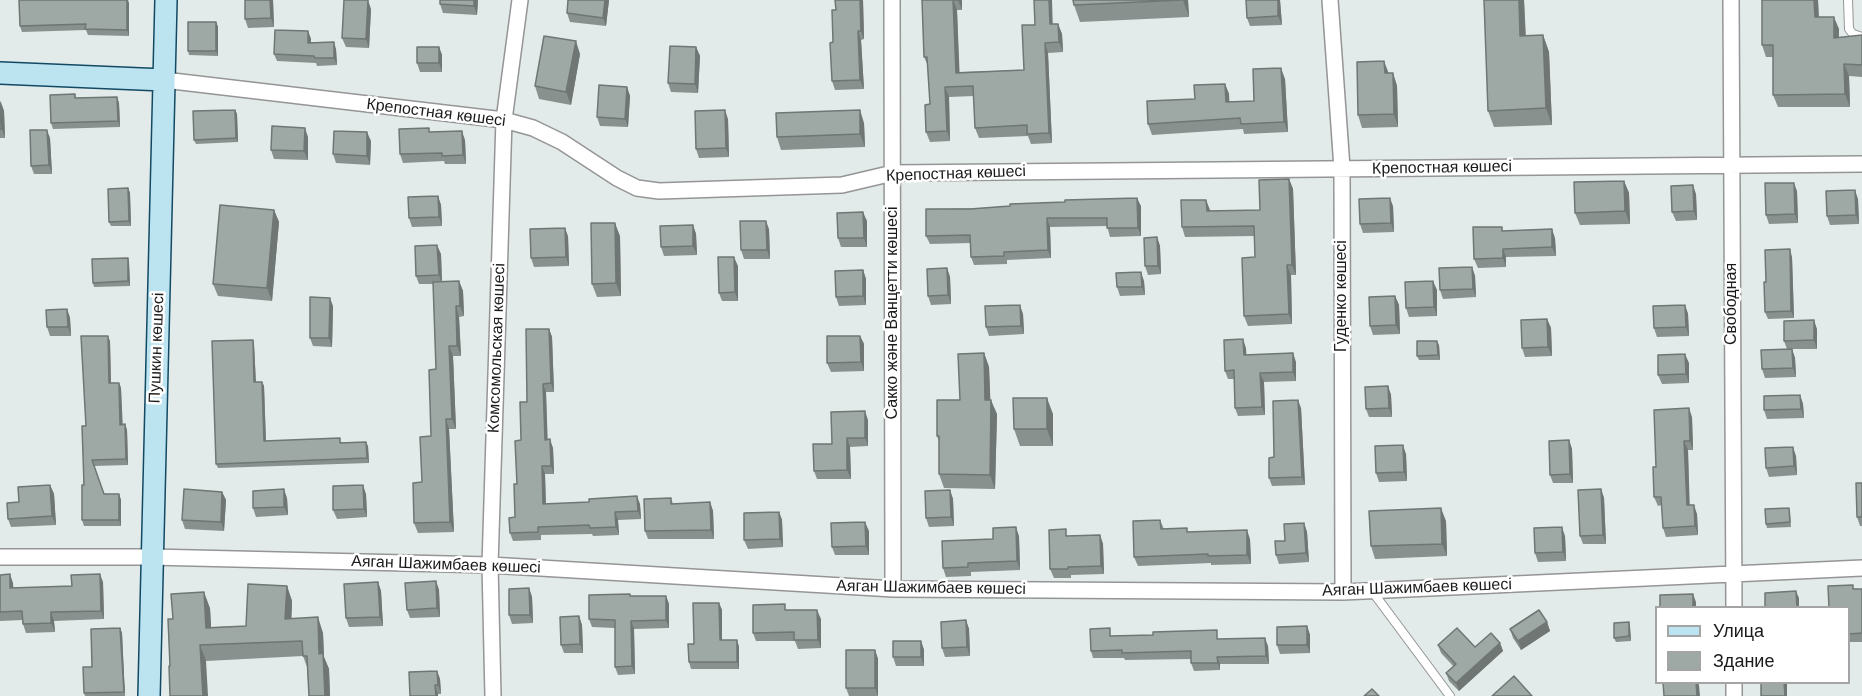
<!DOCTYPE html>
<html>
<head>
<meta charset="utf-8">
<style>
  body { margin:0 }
  #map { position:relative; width:1862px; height:696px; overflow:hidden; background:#e2ebea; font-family:Helvetica,sans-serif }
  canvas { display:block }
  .legend { position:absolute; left:1655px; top:606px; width:195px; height:78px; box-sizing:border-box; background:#fff; border:2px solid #a4a4a4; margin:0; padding:8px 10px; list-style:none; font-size:18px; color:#1b1b1b }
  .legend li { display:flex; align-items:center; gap:12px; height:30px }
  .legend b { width:30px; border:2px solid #a4a4a4 }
</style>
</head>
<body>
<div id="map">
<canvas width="1862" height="696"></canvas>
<ul class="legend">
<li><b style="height:8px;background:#bbe3f0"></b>Улица</li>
<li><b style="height:16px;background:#9ea9a5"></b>Здание</li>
</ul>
</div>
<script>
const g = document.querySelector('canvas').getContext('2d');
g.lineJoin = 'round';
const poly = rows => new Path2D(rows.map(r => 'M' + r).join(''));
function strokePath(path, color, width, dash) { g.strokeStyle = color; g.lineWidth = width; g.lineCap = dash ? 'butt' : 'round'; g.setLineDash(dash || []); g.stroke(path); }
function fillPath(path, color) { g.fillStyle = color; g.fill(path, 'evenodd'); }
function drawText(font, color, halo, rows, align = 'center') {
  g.font = font + ' Helvetica,sans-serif'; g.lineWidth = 5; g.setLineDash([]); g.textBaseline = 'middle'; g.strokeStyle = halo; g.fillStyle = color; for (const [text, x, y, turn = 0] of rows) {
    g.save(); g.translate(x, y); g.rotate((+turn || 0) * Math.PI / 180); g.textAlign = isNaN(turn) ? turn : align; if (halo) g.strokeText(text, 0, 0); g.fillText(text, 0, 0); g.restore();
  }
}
const lane = poly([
  [1848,0,1849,29,1853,34,1862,37],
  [1372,591,1450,696]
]);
const street = poly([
  [892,0,893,589],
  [1330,0,1342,168,1343,592],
  [1731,0,1734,608],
  [164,80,504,120,533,128,562,142,617,178,637,188,659,191,842,185,893,173,1862,164],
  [0,557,151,557,490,565,893,589,1343,592,1862,568],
  [1734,682,1734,696],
  [493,696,490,565,504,120,520,0]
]);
const secondary = poly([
  [0,73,164,80],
  [149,696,166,0]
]);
strokePath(lane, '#959595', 10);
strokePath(street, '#959595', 18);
strokePath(secondary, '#124963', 24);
strokePath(lane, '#fff', 8);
strokePath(street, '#fff', 15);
strokePath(secondary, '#bbe3f0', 21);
fillPath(poly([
  [19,0,128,0,129,4,129,36,88,35,86,30,22,32,20,26],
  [273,0,274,27,248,28,245,19],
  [440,0,478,0,477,15,443,13,440,4],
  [609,0,606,26,570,22,567,13],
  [863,0,864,39,861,40,864,89,835,90,832,81,836,10],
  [922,0,962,0,962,10,957,10,959,72,1024,70,1053,24,1058,24,1062,34,1063,52,1048,53,1052,143,1031,144,1028,136,979,138,975,128,974,96,949,97,950,141,930,142,926,132,930,104,928,66,924,57],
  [1188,0,1189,17,1080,22,1074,5],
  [1280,0,1282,25,1250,26,1247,18],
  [1484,0,1524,0,1526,36,1543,35,1549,52,1552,125,1494,127,1488,111],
  [1762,0,1818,0,1819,17,1839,29,1839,38,1862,35,1862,77,1849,76,1850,107,1778,107,1773,95,1773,57,1766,57,1762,45],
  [371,9,369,48,346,47,342,38],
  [216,22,218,27,218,56,189,55,188,51],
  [308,31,311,39,311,43,336,49,337,65,317,66,316,63,277,61,274,54],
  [439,47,442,55,442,72,420,72,417,63],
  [696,47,700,56,698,93,671,92,668,83],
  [580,54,571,105,539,99,535,86],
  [1389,73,1393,73,1397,86,1398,127,1362,128,1358,115],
  [1285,79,1288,132,1244,134,1243,129,1152,135,1148,124,1225,84,1229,94,1229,102,1254,101],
  [627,87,630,96,628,127,600,126,597,117],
  [75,94,76,98,117,97,119,103,120,127,53,129,51,123],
  [0,102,4,111,5,138,0,138],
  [235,110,237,114,238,142,196,144,194,140],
  [728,119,729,157,699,158,696,149],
  [864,123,865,147,781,150,777,137],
  [430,132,465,140,466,164,445,164,444,161,403,163,400,154],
  [308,137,308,160,274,159,271,150],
  [50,138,52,174,34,174,31,166],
  [371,141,370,165,336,163,333,154],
  [1289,179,1293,189,1296,275,1291,275,1292,324,1248,326,1244,316,1255,257,1254,236,1185,237,1182,227,1206,200,1210,211,1260,210],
  [1624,181,1629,193,1630,224,1580,225,1575,213],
  [128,188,130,193,131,226,111,226,109,222],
  [1797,191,1798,223,1769,224,1766,215],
  [1696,194,1697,220,1676,221,1672,212],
  [438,196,441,205,442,226,412,227,409,218],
  [1858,199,1859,224,1830,225,1827,216],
  [1141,206,1141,236,1110,237,1107,226,1050,227,1051,258,1007,260,1007,264,974,265,971,257,971,243,930,244,926,236,926,209],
  [1393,206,1394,232,1363,233,1360,224],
  [274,210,279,222,272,301,218,296,213,284],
  [867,221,867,247,841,247,838,238],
  [693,225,696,234,697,255,664,256,661,247],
  [769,229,770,259,744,259,741,250],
  [1504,231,1555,238,1556,256,1506,257,1506,267,1478,268,1474,259],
  [568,236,569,266,534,267,531,258],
  [620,236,621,296,597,297,592,284],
  [1157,237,1160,246,1161,274,1148,275,1145,266],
  [441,254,442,282,459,281,463,291,464,316,459,317,461,356,453,356,456,429,449,429,454,532,418,533,414,523,431,436,436,369,433,284,419,284,416,276],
  [1792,257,1794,318,1768,319,1765,312,1766,282],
  [129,262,130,286,94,287,93,283],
  [738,266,738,301,722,301,719,293],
  [1472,267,1475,276,1476,297,1443,299,1440,290],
  [947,268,950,277,951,304,931,305,928,296],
  [863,270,866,279,866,305,839,306,836,297],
  [1144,281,1145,295,1120,296,1117,287],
  [1437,290,1437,316,1409,317,1406,308],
  [1395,296,1399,305,1400,334,1373,335,1370,326],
  [1685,305,1688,314,1689,336,1657,337,1654,328],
  [333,306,332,347,313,346,310,338],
  [67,309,70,318,71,336,50,336,47,327],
  [1023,314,1024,334,989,336,986,327],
  [1547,319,1551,328,1552,356,1525,357,1522,348],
  [549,329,552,337,554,392,546,392,547,439,553,448,554,474,545,474,546,504,640,504,641,519,618,520,619,535,593,536,592,534,541,535,541,540,513,541,510,533,515,517,517,484,521,440,527,402],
  [1817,329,1817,349,1792,349,1795,358,1796,377,1765,378,1762,369,1787,349,1784,341],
  [860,336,864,344,864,371,831,372,827,363],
  [253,340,254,344,256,382,262,382,264,386,266,441,342,442,368,446,369,463,218,468,216,464],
  [110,341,111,383,119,383,121,388,122,425,125,424,127,430,128,465,94,466,104,494,119,494,121,500,121,526,84,526,82,520,86,426],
  [1439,345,1440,360,1419,360,1417,356],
  [1246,348,1246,355,1296,362,1296,381,1264,382,1265,415,1238,416,1235,408,1234,379,1228,379,1225,371],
  [984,353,989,367,990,400,997,414,995,489,944,488,939,474,939,442,937,436,960,400],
  [1689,363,1689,383,1662,384,1658,375],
  [1388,386,1391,395,1392,417,1369,417,1366,409],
  [1800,395,1803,404,1804,418,1767,419,1764,410],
  [1301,408,1305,485,1272,486,1269,478,1274,457],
  [1053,414,1053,446,1020,446,1014,429],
  [1692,417,1693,450,1688,450,1689,505,1697,514,1698,535,1666,537,1663,528,1662,505,1658,506,1654,497,1656,467],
  [868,420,868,446,850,447,851,479,817,479,814,471,832,444],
  [1569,440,1572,449,1573,483,1553,483,1550,475],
  [1406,454,1407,481,1379,482,1376,473],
  [1796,456,1797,475,1769,477,1766,468],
  [1862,483,1862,526,1860,526,1857,517],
  [50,485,54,494,56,525,11,527,8,519,19,502],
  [1601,489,1604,498,1606,544,1583,544,1580,536],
  [950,490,953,499,954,526,929,527,926,518],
  [222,492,226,500,224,531,185,529,182,520],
  [366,494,367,517,337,519,333,510],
  [287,498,288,515,256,517,253,508],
  [671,498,673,504,710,502,713,511,714,539,648,539,645,531],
  [779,512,782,520,783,547,748,549,744,540],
  [1790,512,1791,527,1767,528,1766,524],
  [1160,520,1164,529,1250,539,1251,564,1211,565,1211,563,1138,566,1134,557],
  [1446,521,1447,556,1375,559,1371,546],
  [1304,523,1307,532,1309,562,1279,564,1276,555,1285,541],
  [869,531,869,555,835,555,832,547],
  [1100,535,1103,544,1104,574,1071,575,1071,578,1054,578,1050,569,1069,536],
  [1019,536,1020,570,971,572,971,576,946,577,943,568,993,539],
  [1565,536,1566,561,1538,562,1535,553],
  [0,575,13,583,13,588,72,586,103,582,104,619,54,621,55,632,26,633,23,624,22,620,0,621],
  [436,581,439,590,440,617,410,618,407,610],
  [378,582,381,591,383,626,349,627,346,618],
  [287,586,292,601,291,619,323,633,324,657,329,669,330,696,309,696,307,667,303,656,206,661,170,666,173,619,210,608,211,627,246,626],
  [529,588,532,597,533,623,512,624,509,615],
  [1855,589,1862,589,1862,642,1848,642,1848,608],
  [630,594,630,596,666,596,669,604,669,628,634,629,635,674,618,675,615,667,615,628,592,627,589,619],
  [719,603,722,610,722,640,737,640,739,647,739,669,691,669,689,662,694,644],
  [787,610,821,619,821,648,798,649,795,641,756,641,753,633],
  [579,616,582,625,583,653,564,653,561,645],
  [966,620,969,629,970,656,945,657,942,648],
  [1547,622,1550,631,1521,650,1513,638,1510,629],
  [1629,622,1630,627,1631,641,1616,642,1614,638],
  [1307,626,1310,635,1310,653,1280,654,1277,645],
  [120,628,122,633,125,696,85,696,84,693,92,667],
  [1113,636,1220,639,1268,646,1269,664,1220,664,1220,670,1194,671,1191,663,1191,659,1125,660,1124,658,1093,658,1091,651],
  [921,641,924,650,924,666,896,666,893,657],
  [1500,643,1503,651,1459,691,1449,681,1446,673,1454,667,1441,653,1438,645,1475,647],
  [875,650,878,659,878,696,849,696,846,688],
  [437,671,440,679,441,694,438,694,438,696,410,696]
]), '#88918e');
fillPath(poly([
  [127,0,128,0,129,4,129,36,127,30],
  [270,0,273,0,274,27,271,18],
  [368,0,371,9,369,48,366,39],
  [474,0,478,0,477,15,474,6],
  [605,0,609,0,606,26,603,18],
  [860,0,863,0,864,39,861,31],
  [953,0,957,10,960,83,956,73],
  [958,0,962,0,962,10],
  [1049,0,1052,0,1053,34,1050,24],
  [1183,0,1188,0,1189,17],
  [1278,0,1280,0,1282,25,1278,16],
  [1519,0,1524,0,1526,53,1520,36],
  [1814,0,1818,0,1819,29,1815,17],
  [1834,17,1839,29,1838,50,1834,38],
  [216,22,218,27,218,56,216,51],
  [1058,24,1062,34,1063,52,1059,42],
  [308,31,311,39,310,50,308,43],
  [858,31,861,40,864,89,860,80],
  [1543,35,1549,52,1552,125,1546,108],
  [576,41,580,54,571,105,566,92],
  [334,42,336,49,337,65,334,58],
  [1045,43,1048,53,1052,143,1049,133],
  [439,47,442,55,442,72,439,63],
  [696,47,700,56,698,93,695,84],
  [1384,61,1389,74,1385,73],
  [1844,64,1849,76,1850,107,1845,94],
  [1281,68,1285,79,1288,132,1284,122],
  [1393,73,1397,86,1398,127,1394,114],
  [1225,84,1229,94,1230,113,1226,102],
  [627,87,630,96,628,127,625,119],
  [945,87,949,97,950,141,947,131],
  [117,97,119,103,120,127,118,121],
  [1,102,4,111,5,138,2,129],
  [235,110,237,114,238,142,236,138],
  [725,110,728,119,729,157,726,148],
  [860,110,864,123,865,147,860,134],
  [305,128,308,137,308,160,304,151],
  [47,130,50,138,52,174,49,165],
  [462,131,465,140,466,164,463,155],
  [367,132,371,141,370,165,367,156],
  [1289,179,1293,189,1296,275,1292,265],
  [1624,181,1629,193,1630,224,1625,211],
  [1794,183,1797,191,1798,223,1795,214],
  [1693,185,1696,194,1697,220,1694,211],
  [128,188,130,193,131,226,129,221],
  [1855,190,1858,199,1859,224,1856,215],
  [438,196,441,205,442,226,439,217],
  [1137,198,1141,206,1141,236,1138,228],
  [1390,198,1393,206,1394,232,1391,223],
  [1206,200,1210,210,1210,221,1207,211],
  [274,210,279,222,272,301,267,288],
  [863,212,867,221,867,247,864,238],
  [1047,218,1050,227,1051,258,1048,250],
  [766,221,769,229,770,259,767,250],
  [615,223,620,236,621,296,616,283],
  [693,225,696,234,697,255,693,246],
  [565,228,568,236,569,266,566,257],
  [1552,229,1555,238,1556,256,1552,247],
  [1157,237,1160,246,1161,274,1158,266],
  [437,245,441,254,442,284,439,275],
  [1503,249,1506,257,1506,267,1503,258],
  [1790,249,1792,257,1794,318,1791,311],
  [734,257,738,266,738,301,735,292],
  [128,258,129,262,130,286,128,281],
  [1287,265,1291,275,1292,324,1289,314],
  [1472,267,1475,276,1476,297,1473,289],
  [947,268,950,277,951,304,948,295],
  [863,270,866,279,866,305,863,296],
  [1141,272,1144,281,1145,295,1142,287],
  [459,281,463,291,464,316,460,306],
  [1433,281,1437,290,1437,316,1434,307],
  [1395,296,1399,305,1400,334,1396,325],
  [330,298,333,306,332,347,329,338],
  [1020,305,1023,314,1024,334,1021,326],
  [1685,305,1688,314,1689,336,1686,327],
  [456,306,459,317,461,356,457,346],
  [67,309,70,318,71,336,68,327],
  [1547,319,1551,328,1552,356,1548,347],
  [1814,320,1817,329,1817,349,1814,340],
  [549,329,552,337,554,392,551,383],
  [108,336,110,341,111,388,109,383],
  [860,336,864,344,864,371,861,362],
  [1243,339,1246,348,1247,363,1244,355],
  [253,340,254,344,256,387,254,382],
  [1437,341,1439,345,1440,360,1438,355],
  [449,346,453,356,456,429,452,419],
  [1792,349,1795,358,1796,377,1793,368],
  [984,353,989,367,991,414,985,400],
  [1293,353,1296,362,1296,381,1293,372],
  [1685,354,1689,363,1689,383,1686,374],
  [1260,373,1264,382,1265,415,1262,407],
  [262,382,264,386,266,445,264,441],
  [119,383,121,388,123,430,120,425],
  [543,384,546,392,548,448,545,440],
  [1388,386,1391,395,1392,417,1389,408],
  [1800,395,1803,404,1804,418,1801,409],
  [1047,398,1053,414,1053,446,1047,429],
  [991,400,997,414,995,489,990,475],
  [1298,400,1301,408,1305,485,1302,477],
  [1689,408,1692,417,1693,450,1690,441],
  [865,411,868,420,868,446,865,438],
  [446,419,449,429,454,532,450,522],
  [125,424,127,430,128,465,126,459],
  [847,438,850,447,851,479,847,470],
  [550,439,553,448,554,474,551,466],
  [1569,440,1572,449,1573,483,1570,474],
  [1684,441,1688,450,1690,514,1687,505],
  [366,442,368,446,369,463,367,458],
  [1403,445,1406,454,1407,481,1404,472],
  [1793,447,1796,456,1797,475,1794,466],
  [542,466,545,474,546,512,543,504],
  [50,485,54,494,56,525,52,516],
  [363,485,366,494,367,517,364,509],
  [284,489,287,498,288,515,284,507],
  [1601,489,1604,498,1606,544,1603,535],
  [950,490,953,499,954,526,951,517],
  [222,492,226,500,224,531,221,522],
  [119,494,121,500,121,526,119,520],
  [637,496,640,504,641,519,638,511],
  [710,502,713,511,714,539,711,530],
  [1694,505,1697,514,1698,535,1695,526],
  [1441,508,1446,521,1447,556,1442,544],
  [615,512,618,520,619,535,616,527],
  [779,512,782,520,783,547,780,539],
  [865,522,869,531,869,555,866,546],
  [1304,523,1307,532,1309,562,1306,553],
  [1016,527,1019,536,1020,570,1017,561],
  [1562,527,1565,536,1566,561,1563,552],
  [1247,530,1250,539,1251,564,1247,555],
  [1100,535,1103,544,1104,574,1101,566],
  [10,574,13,583,14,597,10,588],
  [100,574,103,582,104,619,101,611],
  [436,581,439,590,440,617,437,608],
  [378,582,381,591,383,626,380,617],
  [287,586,292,601,291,634,285,619],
  [529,588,532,597,533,623,530,615],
  [1796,591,1799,598,1799,608,1797,608],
  [204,592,210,608,212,643,206,628],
  [1693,594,1696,602,1696,608,1693,608],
  [666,596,669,604,669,628,666,620],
  [719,603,722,610,722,647,720,640],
  [817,610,821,619,821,648,818,640],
  [51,612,54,621,55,632,51,623],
  [579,616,582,625,583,653,580,644],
  [318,617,323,633,324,657,329,669,330,696,325,696,319,654],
  [966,620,969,629,970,656,967,647],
  [631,621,634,629,635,674,632,666],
  [1547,622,1550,631,1521,650,1518,641],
  [1629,622,1630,627,1631,641,1629,636],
  [1307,626,1310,635,1310,653,1307,645],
  [120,628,122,633,125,696,124,692],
  [1265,638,1268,646,1269,664,1266,656],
  [737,640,739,647,739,669,737,662],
  [921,641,924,650,924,666,921,657],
  [1500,643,1503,651,1459,691,1456,683],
  [200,645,206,661,208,696,203,696],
  [875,650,878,659,878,696,875,688],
  [1217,657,1220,664,1220,670,1218,663],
  [437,671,440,679,441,694,438,685],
  [1696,682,1698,682,1699,685,1700,696,1697,696],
  [1784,682,1787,682,1787,696,1785,696],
  [435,685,438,694,438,696,436,696]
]), '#6f7674');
const building = poly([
  [19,0,127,0,127,30,85,29,86,24,20,26,19,0],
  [245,0,270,0,271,18,245,19,245,0],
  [344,0,368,0,366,39,342,38,344,0],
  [440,0,474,0,474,6,440,4,440,0],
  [568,0,605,0,603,18,567,13,568,0],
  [835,0,860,0,861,31,858,31,860,80,832,81,830,43,833,42,832,10,836,10,835,0],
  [922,0,958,0,953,0,956,73,1024,70,1022,25,1035,25,1034,0,1049,0,1050,24,1058,24,1059,42,1045,43,1049,133,1027,134,1027,125,975,128,973,86,945,87,947,131,926,132,925,105,930,104,927,57,924,57,922,0],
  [1073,0,1183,0,1074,5,1073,0],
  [1246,0,1278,0,1278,16,1247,18,1246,0],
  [1484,0,1519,0,1520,36,1543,35,1546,108,1488,111,1484,0],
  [1762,0,1814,0,1815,17,1834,17,1834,38,1862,35,1862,65,1844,64,1845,94,1773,95,1773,45,1762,45,1762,0],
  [188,22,216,22,216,51,188,51,188,22],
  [275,30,308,31,308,43,334,42,334,58,315,58,314,56,274,54,275,30],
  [544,36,576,41,566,92,535,86,544,36],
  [670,46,696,47,695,84,668,83,670,46],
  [417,47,439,47,439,63,417,63,417,47],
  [1384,61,1385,73,1393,73,1394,114,1358,115,1357,62,1384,61],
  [1281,68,1284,122,1241,124,1240,118,1148,124,1147,101,1195,99,1194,85,1225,84,1226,102,1254,101,1253,69,1281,68],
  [599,85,627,87,625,119,597,117,599,85],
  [75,94,75,98,117,97,118,121,51,123,50,95,75,94],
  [0,102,2,129,0,129,0,102],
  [235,110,236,138,194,140,193,111,235,110],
  [725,110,726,148,696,149,695,111,725,110],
  [860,110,860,134,777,137,776,113,860,110],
  [272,126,305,128,304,151,271,150,272,126],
  [429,128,429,132,462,131,463,155,442,156,442,153,400,154,399,129,429,128],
  [30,130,47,130,49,165,31,166,30,130],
  [334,131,367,132,367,156,333,154,334,131],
  [1289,179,1292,265,1287,265,1289,314,1244,316,1242,258,1255,257,1254,226,1182,227,1181,200,1206,200,1207,211,1260,210,1259,180,1289,179],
  [1624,181,1625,211,1575,213,1574,182,1624,181],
  [1765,183,1794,183,1795,214,1766,215,1765,183],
  [1693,185,1694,211,1672,212,1671,186,1693,185],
  [128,188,129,221,109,222,108,189,128,188],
  [1855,190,1856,215,1827,216,1826,191,1855,190],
  [438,196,439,217,409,218,408,197,438,196],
  [1137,198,1138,228,1107,228,1107,218,1047,218,1048,250,1004,252,1004,256,971,257,970,235,926,236,926,209,970,209,1010,206,1010,204,1065,202,1065,200,1137,198],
  [1390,198,1391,223,1360,224,1359,199,1390,198],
  [220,205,274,210,267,288,213,284,220,205],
  [863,212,864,238,838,238,837,213,863,212],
  [740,221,766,221,767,250,741,250,740,221],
  [591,223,615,223,616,283,592,284,591,223],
  [693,225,693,246,661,247,660,226,693,225],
  [1473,227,1502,227,1502,231,1552,229,1552,247,1503,249,1503,258,1474,259,1473,227],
  [565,228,566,257,531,258,530,229,565,228],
  [1157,237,1158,266,1145,266,1144,238,1157,237],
  [437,245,439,275,416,276,415,246,437,245],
  [1790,249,1791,311,1765,312,1764,282,1766,282,1765,250,1790,249],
  [718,257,734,257,735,292,719,293,718,257],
  [128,258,128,281,93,283,92,259,128,258],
  [1472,267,1473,289,1440,290,1439,268,1472,267],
  [947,268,948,295,928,296,927,269,947,268],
  [863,270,863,296,836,297,835,271,863,270],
  [1141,272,1142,287,1117,287,1116,273,1141,272],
  [459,281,460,306,456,306,457,346,449,346,452,419,446,419,450,522,414,523,413,483,422,482,420,437,431,436,429,370,436,369,433,282,459,281],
  [1433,281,1434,307,1406,308,1405,282,1433,281],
  [1395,296,1396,325,1370,326,1369,297,1395,296],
  [310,297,330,298,329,338,310,338,310,297],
  [1020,305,1021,326,986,327,985,306,1020,305],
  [1685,305,1686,327,1654,328,1653,306,1685,305],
  [67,309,68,327,47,327,46,310,67,309],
  [1547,319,1548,347,1522,348,1521,320,1547,319],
  [1814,320,1814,340,1784,341,1784,321,1814,320],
  [526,329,549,329,551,383,543,384,545,440,550,439,551,466,542,466,543,504,589,502,589,499,637,496,638,511,615,512,616,527,590,528,589,525,538,527,538,532,510,533,509,518,515,517,514,484,517,484,515,441,521,440,520,402,527,402,526,329],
  [81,336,108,336,109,383,119,383,120,425,125,424,126,459,92,460,104,494,119,494,119,520,82,520,82,485,84,485,82,426,86,426,81,336],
  [827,336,860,336,861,362,827,363,827,336],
  [1243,339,1244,355,1293,353,1293,372,1260,373,1262,407,1235,408,1234,370,1225,371,1224,340,1243,339],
  [253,340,254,382,262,382,264,441,340,438,340,443,366,442,367,458,216,464,212,341,253,340],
  [1417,341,1437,341,1438,355,1417,356,1417,341],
  [1792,349,1793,368,1762,369,1761,350,1792,349],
  [984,353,985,400,991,400,990,475,939,474,939,436,937,436,937,400,960,400,958,354,984,353],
  [1685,354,1686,374,1658,375,1658,355,1685,354],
  [1388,386,1389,408,1366,409,1365,387,1388,386],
  [1800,395,1801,409,1764,410,1764,396,1800,395],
  [1013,398,1047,398,1047,429,1014,429,1013,398],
  [1298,400,1302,477,1269,478,1269,458,1274,457,1273,401,1298,400],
  [1689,408,1690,441,1684,441,1687,505,1694,505,1695,526,1663,528,1661,497,1654,497,1653,467,1656,467,1654,410,1689,408],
  [865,411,865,438,847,438,847,470,814,471,813,444,832,444,831,412,865,411],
  [1569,440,1570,474,1550,475,1549,441,1569,440],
  [1403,445,1404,472,1376,473,1375,446,1403,445],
  [1793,447,1794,466,1766,468,1765,448,1793,447],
  [1856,483,1862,483,1862,517,1857,517,1856,483],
  [50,485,52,516,8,519,7,503,19,502,18,487,50,485],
  [363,485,364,509,333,510,333,486,363,485],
  [184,489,222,492,221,522,182,520,184,489],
  [284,489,284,507,253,508,253,491,284,489],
  [1601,489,1603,535,1580,536,1578,490,1601,489],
  [950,490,951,517,926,518,925,491,950,490],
  [671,498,671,504,710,502,711,530,645,531,644,499,671,498],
  [1441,508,1442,544,1371,546,1369,511,1441,508],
  [1789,508,1790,522,1766,524,1765,509,1789,508],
  [779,512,780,539,744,540,744,513,779,512],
  [1160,520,1161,529,1187,528,1187,532,1247,530,1247,555,1208,556,1208,554,1134,557,1133,521,1160,520],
  [865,522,866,546,832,547,831,523,865,522],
  [1304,523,1306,553,1276,555,1275,541,1285,541,1284,524,1304,523],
  [1016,527,1017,561,968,563,968,567,943,568,942,541,993,539,993,528,1016,527],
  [1562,527,1563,552,1535,553,1534,528,1562,527],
  [1066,529,1066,536,1100,535,1101,566,1068,567,1068,569,1050,569,1049,530,1066,529],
  [10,574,10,588,72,586,71,575,100,574,101,611,51,612,51,623,23,624,22,611,0,612,0,575,10,574],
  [436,581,437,608,407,610,405,583,436,581],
  [378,582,380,617,346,618,344,584,378,582],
  [248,584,287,586,285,619,318,617,319,654,323,653,325,696,309,696,307,656,303,656,302,641,200,645,203,696,170,696,169,666,170,666,168,619,173,619,171,594,204,592,206,628,246,626,248,584],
  [1853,585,1853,589,1862,589,1862,633,1848,634,1848,608,1829,608,1828,586,1853,585],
  [529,588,530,615,509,615,509,589,529,588],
  [1796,591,1797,608,1765,608,1765,593,1796,591],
  [630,594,630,596,666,596,666,620,631,621,632,666,615,667,615,620,589,619,589,595,630,594],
  [1693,594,1693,608,1660,608,1660,595,1693,594],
  [693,603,719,603,720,640,737,640,737,662,689,662,688,644,694,644,693,603],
  [785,604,785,610,817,610,818,640,794,640,794,632,753,633,753,605,785,604],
  [1539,610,1547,622,1518,641,1510,629,1539,610],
  [579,616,580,644,561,645,560,617,579,616],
  [966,620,967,647,942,648,941,622,966,620],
  [1629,622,1629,636,1614,638,1614,623,1629,622],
  [1307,626,1307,645,1277,645,1277,627,1307,626],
  [120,628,124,692,84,693,83,667,92,667,91,629,120,628],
  [1110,628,1110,636,1153,635,1153,632,1217,630,1217,639,1265,638,1266,656,1217,657,1218,663,1191,663,1191,651,1122,653,1122,650,1091,651,1090,629,1110,628],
  [1457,628,1475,647,1491,633,1500,643,1456,683,1446,673,1456,664,1438,645,1457,628],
  [893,641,921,641,921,657,893,657,893,641],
  [846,650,875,650,875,688,846,688,846,650],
  [437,671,438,685,435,685,436,696,410,696,409,672,437,671],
  [1514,676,1532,696,1492,696,1514,676],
  [1663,682,1696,682,1697,696,1664,696,1663,682],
  [1761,682,1784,682,1785,696,1761,696,1761,682],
  [1372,689,1379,696,1364,696,1372,689]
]);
fillPath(building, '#9ea9a5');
strokePath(building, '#6f7674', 1.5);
drawText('16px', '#1b1b1b', '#fff', [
  ["Крепостная көшесі",436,113,7],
  ["Крепостная көшесі",1442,168,-1],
  ["Крепостная көшесі",956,174,-2],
  ["Гуденко көшесі",1342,296,-90],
  ["Свободная",1732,304,-90],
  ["Сакко және Ванцетти көшесі",893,313,-90],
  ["Пушкин көшесі",157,348,-88],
  ["Комсомольская көшесі",497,348,-88],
  ["Аяган Шажимбаев көшесі",446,565,2],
  ["Аяган Шажимбаев көшесі",931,588,1],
  ["Аяган Шажимбаев көшесі",1417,588,-2]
]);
</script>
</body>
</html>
